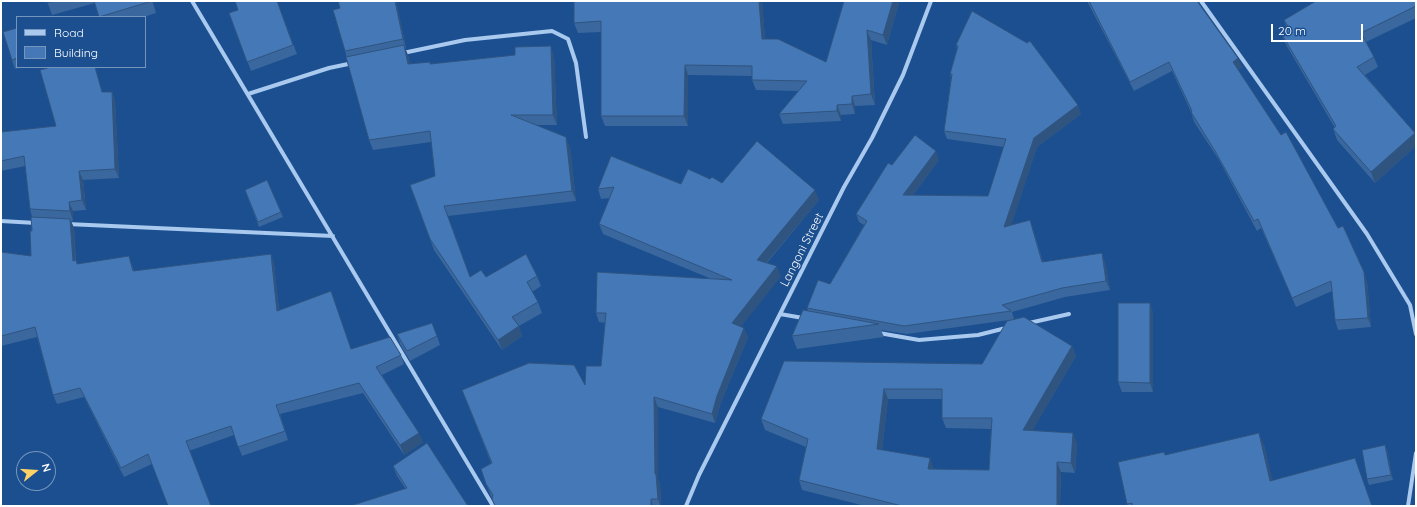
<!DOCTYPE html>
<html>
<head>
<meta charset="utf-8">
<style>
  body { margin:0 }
  #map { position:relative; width:1417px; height:507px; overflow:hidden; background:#1b4f8f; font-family:Quicksand,sans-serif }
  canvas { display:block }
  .frame { position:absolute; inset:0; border:2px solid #fff; pointer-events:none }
  .legend { position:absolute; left:16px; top:16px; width:130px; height:52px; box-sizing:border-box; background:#1b4f8f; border:1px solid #7695bc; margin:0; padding:5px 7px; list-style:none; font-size:12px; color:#fff }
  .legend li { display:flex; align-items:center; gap:8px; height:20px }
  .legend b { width:20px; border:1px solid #7695bc }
  .north { position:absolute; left:16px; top:451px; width:40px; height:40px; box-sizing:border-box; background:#1b4f8f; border:1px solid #7695bc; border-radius:50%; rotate:73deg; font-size:11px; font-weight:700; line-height:16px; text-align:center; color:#fff }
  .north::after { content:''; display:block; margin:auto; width:14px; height:18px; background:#ffd166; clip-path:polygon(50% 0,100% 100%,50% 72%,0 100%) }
  .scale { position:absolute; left:1271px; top:24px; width:92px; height:18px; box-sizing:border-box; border:2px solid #fff; border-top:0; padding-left:5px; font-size:12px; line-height:14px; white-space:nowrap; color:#fff; -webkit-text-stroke:3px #1b4f8f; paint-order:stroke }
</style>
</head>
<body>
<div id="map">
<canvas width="1417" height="507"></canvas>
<div class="frame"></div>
<ul class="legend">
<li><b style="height:5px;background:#a9c9ee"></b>Road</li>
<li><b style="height:11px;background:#4478b7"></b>Building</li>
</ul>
<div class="north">N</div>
<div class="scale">20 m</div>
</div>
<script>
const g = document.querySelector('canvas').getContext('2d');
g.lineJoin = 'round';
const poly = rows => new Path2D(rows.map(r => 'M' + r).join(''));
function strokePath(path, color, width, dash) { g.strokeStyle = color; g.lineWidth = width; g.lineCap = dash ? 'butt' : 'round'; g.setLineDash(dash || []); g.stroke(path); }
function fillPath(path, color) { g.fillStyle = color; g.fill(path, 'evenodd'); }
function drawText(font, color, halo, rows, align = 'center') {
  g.font = font + ' Quicksand,sans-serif'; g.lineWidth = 3; g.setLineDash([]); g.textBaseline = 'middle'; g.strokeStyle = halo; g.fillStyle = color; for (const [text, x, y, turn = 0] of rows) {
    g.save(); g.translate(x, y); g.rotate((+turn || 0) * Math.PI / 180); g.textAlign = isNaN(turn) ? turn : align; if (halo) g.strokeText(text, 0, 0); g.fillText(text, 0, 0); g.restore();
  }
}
strokePath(poly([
  [192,1,493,506],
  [1201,1,1367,234,1410,305,1416,334],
  [403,53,465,40,552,31,568,39,576,63,586,137],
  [248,94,329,68,353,63],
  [1,221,36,223],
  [67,224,333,236],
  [780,314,803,318],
  [1029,323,1069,314],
  [879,333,919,340,978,335,1006,328],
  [686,506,699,475,780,314,844,187,872,138,903,75,931,1],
  [1408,506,1416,453]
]), '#a9c9ee', 4);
fillPath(poly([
  [47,1,153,1,156,13,144,17,99,17,95,3,52,15],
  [277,1,297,54,251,71,229,13],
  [338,1,396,1,406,48,405,49,408,55,410,64,431,64,554,56,557,125,537,125,570,147,576,201,448,216,470,277,537,276,541,286,532,292,538,302,542,313,519,326,522,336,502,350,434,250,410,185,435,176,431,142,373,150,369,140,345,51,340,8],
  [562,1,762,1,765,39,826,62,899,3,887,45,871,40,875,105,855,106,855,114,841,115,841,121,783,124,779,114,798,91,756,90,752,80,752,76,688,75,688,126,605,126,601,116,601,32,578,33,574,23,574,2],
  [1087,1,1197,1,1242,67,1238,70,1367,281,1371,327,1338,330,1335,320,1332,291,1296,307,1261,228,1257,231,1219,160,1194,122,1191,112,1172,71,1134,91],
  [1416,1,1416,18,1366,42,1374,57,1378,67,1365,75,1415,133,1416,135,1416,146,1375,183,1337,140,1333,129,1335,128,1285,43,1281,33,1287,29,1284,20],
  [17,28,17,67,23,67,15,69,12,60],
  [956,45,1081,114,1037,147,1011,225,1030,220,1033,229,1043,262,1105,262,1110,290,1065,297,1012,312,1014,319,1072,346,1076,356,1032,431,1077,443,1075,473,1061,472,1060,506,865,506,802,490,799,480,806,447,765,430,761,419,982,364,1009,320,907,334,881,330,884,337,797,349,792,336,808,311,807,308,830,284,864,225,859,222,856,214,892,165,939,160,913,195,988,196,1004,147,947,139,944,131,951,77,950,74,957,49],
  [888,399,942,399,942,418,946,428,991,429,989,470,933,469,930,458,882,450],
  [51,67,95,67,102,92,112,92,115,101,119,178,83,180,86,210,73,211,73,221,71,221,74,228,76,261,76,260,78,264,132,265,134,271,271,254,274,264,279,310,352,349,401,355,404,364,382,375,423,442,404,455,363,393,280,414,288,440,242,456,234,435,152,464,124,477,84,397,57,404,53,395,37,337,1,346,1,252,31,256,32,217,30,209,25,166,1,171,1,132,56,126],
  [611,156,681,184,710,179,722,183,819,200,767,263,781,276,741,326,748,337,720,405,715,423,658,407,658,480,660,484,661,506,495,506,492,498,490,494,481,469,491,463,462,390,585,385,601,366,605,323,599,322,596,313,709,278,603,234,599,224,610,198,601,199,598,189],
  [245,190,281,212,283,217,259,227],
  [1153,312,1153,392,1122,392,1118,382],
  [397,334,437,336,440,345,410,361,400,344],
  [1264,445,1272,480,1372,506,1128,506,1127,504,1164,452,1165,455],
  [1385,445,1387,450,1393,480,1369,485,1367,479],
  [393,466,468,506,405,488,397,476]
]), '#3a679d');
fillPath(poly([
  [152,1,153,1,156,13],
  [395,1,396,1,406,48,403,39],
  [759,1,762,1,766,49,762,39],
  [893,1,898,1,899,3,887,45,883,35],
  [867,30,871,40,875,105,871,94],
  [404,45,408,55,412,74,408,64],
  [551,46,554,56,557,125,553,115],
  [1238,58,1242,67,1236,71,1233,62],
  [685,65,688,75,688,126,684,116],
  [112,92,115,101,119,178,115,169],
  [852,96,855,106,855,114,852,104],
  [837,105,841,115,841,121,837,111],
  [1078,105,1081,114,1037,147,1008,236,1004,227,1034,138],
  [1415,133,1416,135,1416,146,1375,183,1371,172],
  [566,137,570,147,576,201,572,191],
  [936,151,939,160,906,204,903,195],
  [79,171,83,180,86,210,82,200],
  [815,190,819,200,761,269,757,260],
  [69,202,73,211,73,221,70,211],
  [70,219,74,228,76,270,73,261],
  [1030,220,1033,229,1045,271,1042,262],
  [1102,253,1105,262,1110,290,1106,281],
  [271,254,274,264,280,320,277,311],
  [129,256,132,265,136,280,133,271],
  [777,266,781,276,736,333,732,323],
  [1364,272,1367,281,1371,327,1368,318],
  [1150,303,1153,312,1153,392,1150,383],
  [519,326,522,336,502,350,498,340],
  [744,328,748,337,720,405,715,423,712,414,717,396],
  [1072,346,1076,356,1027,440,1023,430],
  [884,389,888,399,881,459,877,449],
  [654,397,658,407,658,480,660,484,661,506,660,506,658,499,655,474],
  [419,433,423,442,404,455,400,445],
  [1073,433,1077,443,1075,473,1071,463],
  [1259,433,1264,445,1275,492,1270,481],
  [1385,445,1387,450,1393,480,1391,475],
  [930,458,933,468,932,479,928,469],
  [1057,462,1061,472,1060,506,1057,506],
  [651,499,653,506,651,506]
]), '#305480');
const building = poly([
  [47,1,54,1,47,3,47,1],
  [94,1,152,1,99,17,94,1],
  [235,1,277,1,293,45,247,62,229,13,238,10,235,1],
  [338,1,395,1,403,39,345,51,333,10,340,8,338,1],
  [574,1,759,1,762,39,778,39,826,62,844,1,893,1,883,35,867,30,871,94,852,96,852,104,837,105,837,111,779,114,807,81,752,80,752,66,685,65,684,116,601,116,601,21,574,23,574,1],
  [1089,1,1197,1,1238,58,1233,62,1281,135,1286,132,1338,228,1343,226,1364,272,1368,318,1335,320,1331,281,1292,298,1258,219,1254,221,1215,151,1191,112,1192,111,1169,62,1130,82,1089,1],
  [1316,1,1416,1,1416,6,1361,33,1374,57,1357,67,1415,133,1371,172,1333,129,1336,126,1281,33,1289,28,1284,20,1316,1],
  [972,11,1027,43,1030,41,1078,105,1034,138,1004,227,1030,220,1042,262,1102,253,1106,281,1062,288,1002,305,1011,311,904,326,807,308,818,280,830,284,867,221,856,214,888,163,892,165,915,135,936,151,903,195,988,196,1006,139,944,131,952,74,950,74,958,46,956,45,972,11],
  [17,28,17,58,12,60,3,32,17,28],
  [404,45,408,64,430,62,430,64,515,55,515,47,551,46,553,115,511,115,566,137,572,191,444,206,470,277,481,270,486,277,526,254,537,276,527,282,538,302,512,317,519,326,498,340,430,239,410,185,435,176,430,131,369,140,346,57,404,45],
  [51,67,95,67,102,92,112,92,115,169,79,171,82,200,69,202,70,211,30,209,24,156,1,161,1,132,56,126,40,70,51,67],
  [757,141,815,190,757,260,777,266,732,323,744,328,717,396,712,414,654,397,655,474,656,474,658,499,651,499,651,506,495,506,492,499,493,495,486,484,481,469,492,463,462,390,529,363,574,365,585,385,586,366,601,366,606,313,596,313,597,272,732,280,599,224,614,187,598,189,611,156,681,184,688,169,710,179,712,177,722,183,757,141],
  [267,180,281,212,258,222,245,190,267,180],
  [31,217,70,219,73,261,76,260,77,264,129,256,133,271,271,254,277,311,331,291,351,349,390,337,401,355,376,367,419,433,400,445,359,383,276,405,285,431,238,447,231,426,186,441,211,506,168,506,148,454,121,468,80,388,53,395,35,327,1,336,1,252,31,256,30,231,32,231,31,217],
  [1118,303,1150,303,1150,383,1118,382,1118,303],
  [803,310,879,324,792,336,803,310],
  [1024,317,1072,346,1023,430,1073,433,1071,463,1057,462,1057,506,902,506,799,480,808,439,761,419,784,361,982,364,1007,321,1024,317],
  [884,389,942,389,942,418,992,418,989,470,928,469,930,458,877,449,884,389],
  [432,323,437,336,407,351,397,334,432,323],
  [1259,433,1270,481,1355,458,1372,506,1133,506,1132,503,1127,504,1118,462,1164,452,1165,455,1259,433],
  [427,443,468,506,350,506,407,488,393,466,427,443],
  [1385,445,1391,475,1367,479,1362,450,1385,445]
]);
fillPath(building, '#4478b7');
strokePath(building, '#305480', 1);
drawText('12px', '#fff', '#1b4f8f', [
  ["Langoni Street",802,250,-63]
]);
</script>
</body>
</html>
